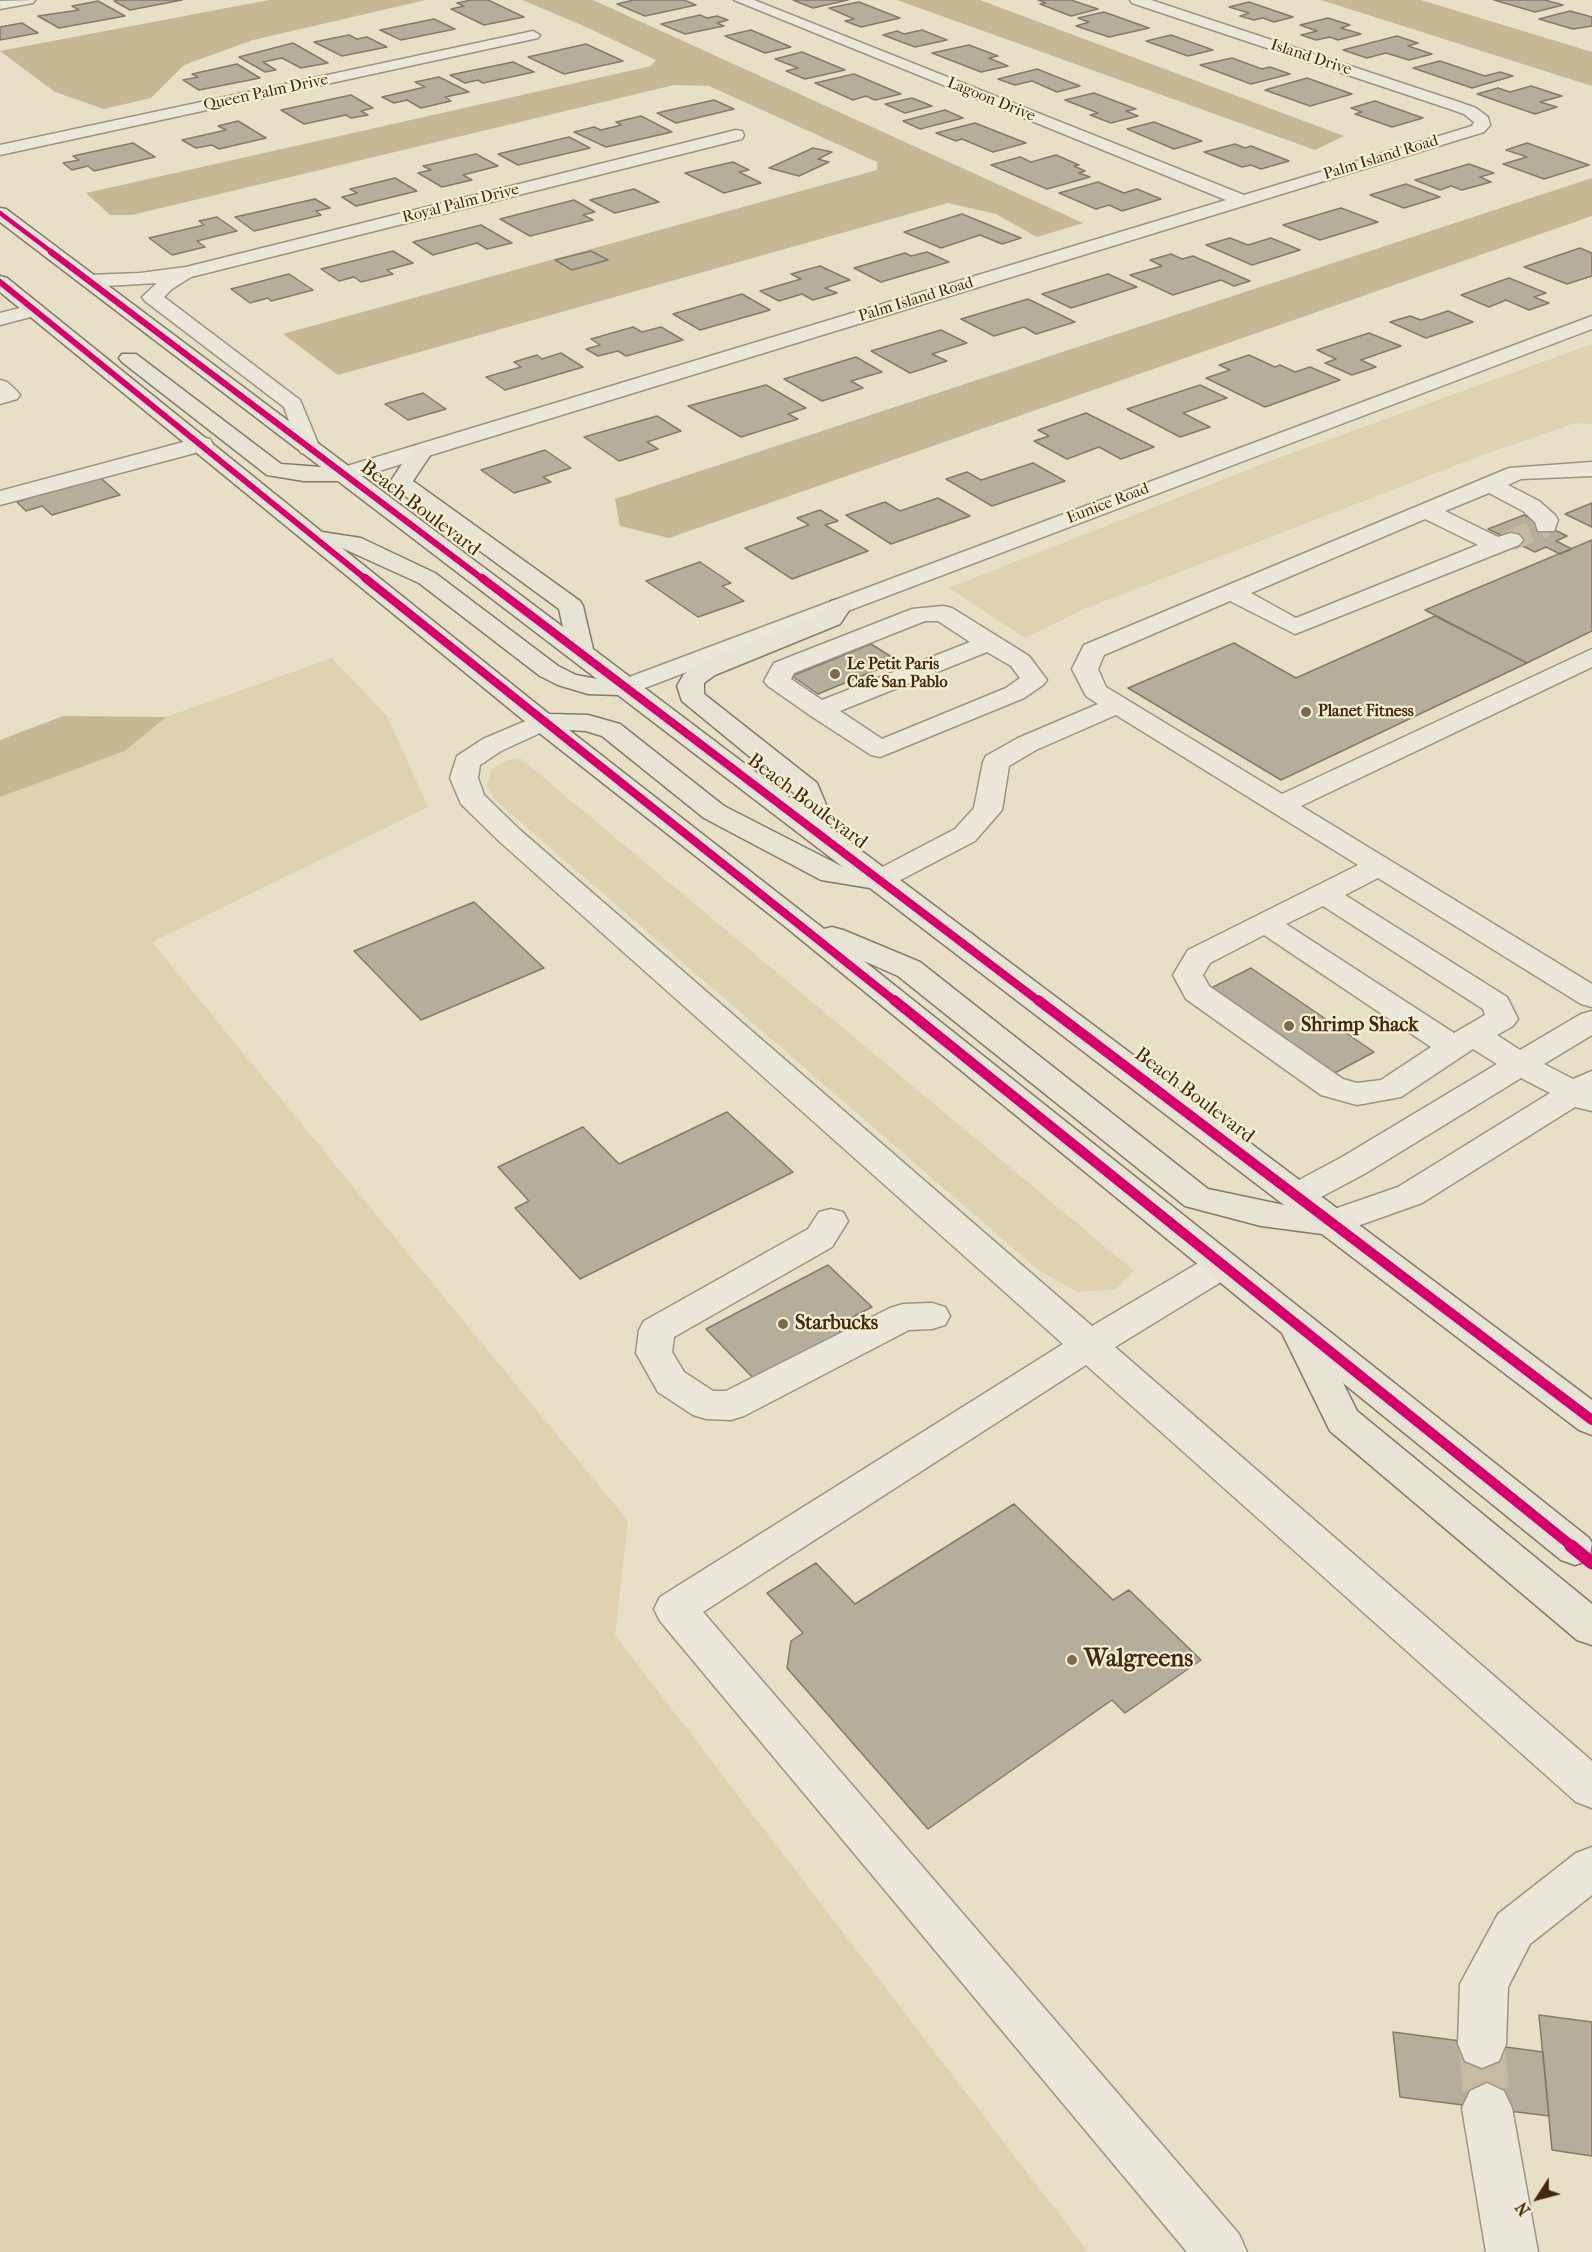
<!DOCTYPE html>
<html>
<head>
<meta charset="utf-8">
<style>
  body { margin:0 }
  #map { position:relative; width:1592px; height:2252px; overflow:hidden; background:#e7e0c7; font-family:"IM FELL French Canon",serif }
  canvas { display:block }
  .north { position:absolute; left:1508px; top:2168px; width:60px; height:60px; -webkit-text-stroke:4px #f8f0d2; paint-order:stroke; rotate:234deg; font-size:16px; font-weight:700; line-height:24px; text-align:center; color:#442710 }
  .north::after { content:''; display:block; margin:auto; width:21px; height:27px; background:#442710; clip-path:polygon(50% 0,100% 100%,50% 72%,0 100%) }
</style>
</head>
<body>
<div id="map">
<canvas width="1592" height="2252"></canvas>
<div class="north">N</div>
</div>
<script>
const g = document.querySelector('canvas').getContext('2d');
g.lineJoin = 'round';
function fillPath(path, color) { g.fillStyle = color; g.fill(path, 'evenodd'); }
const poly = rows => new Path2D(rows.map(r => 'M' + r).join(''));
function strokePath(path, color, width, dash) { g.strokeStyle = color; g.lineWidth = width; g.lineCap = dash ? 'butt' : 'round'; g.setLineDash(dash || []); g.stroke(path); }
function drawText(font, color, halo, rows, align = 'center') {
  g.font = font + ' "IM FELL French Canon",serif'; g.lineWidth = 4.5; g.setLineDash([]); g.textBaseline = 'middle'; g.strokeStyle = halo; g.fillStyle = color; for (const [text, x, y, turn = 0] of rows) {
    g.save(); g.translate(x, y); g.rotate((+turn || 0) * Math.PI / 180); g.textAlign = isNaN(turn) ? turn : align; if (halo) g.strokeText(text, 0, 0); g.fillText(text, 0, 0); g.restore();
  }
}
fillPath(poly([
  [1592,344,1592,424,1575,423,1480,456,1084,609,1025,638,949,588,1273,460],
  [332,658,387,716,428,807,152,942,628,1521,615,1635,1088,2252,0,2252,0,797,125,751,166,717],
  [520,758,1134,1271,1116,1289,1077,1292,1037,1269,494,799,487,786,491,770,508,760]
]), '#ded2b0');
fillPath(poly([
  [269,0,426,0,253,40,184,65,151,98,104,109,55,92,0,51],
  [522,0,593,0,1083,223,1037,237,996,214,948,203,338,375,283,334,877,170,877,162,709,86,674,85,132,215,110,215,86,193,651,66,656,60,584,26],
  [897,0,980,0,1344,136,1315,150],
  [1321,0,1421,0,1592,52,1592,86],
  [1592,178,1592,216,669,538,620,526,615,499],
  [63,716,166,717,125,751,0,797,0,740]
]), '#c6b795');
const building = poly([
  [117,0,182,0,130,10,114,1,117,0],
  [471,0,488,0,524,17,484,25,451,9,464,6,457,3,471,0],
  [634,0,684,0,696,5,645,16,617,4,634,0],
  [793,0,848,0,813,8,793,0],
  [1038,0,1071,0,1098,9,1071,16,1040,4,1046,3,1038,0],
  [1494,0,1545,0,1563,5,1535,12,1494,0],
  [98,1,125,16,59,28,38,16,79,10,72,6,98,1],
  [859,2,900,18,861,27,845,21,854,19,829,8,859,2],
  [1249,2,1293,17,1274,22,1263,18,1254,20,1240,16,1249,13,1229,7,1249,2],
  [1570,11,1592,17,1592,26,1573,29,1539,19,1570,11],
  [1104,12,1149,28,1109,37,1076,26,1089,22,1078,18,1104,12],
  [700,15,707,18,717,16,728,20,717,23,724,26,685,34,661,24,700,15],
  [1328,18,1350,25,1341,28,1361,34,1338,40,1330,37,1316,40,1301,35,1317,31,1300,25,1328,18],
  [434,19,455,29,401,40,380,30,434,19],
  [22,23,38,33,0,40,0,27,22,23],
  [751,30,791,47,765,53,725,36,751,30],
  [922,30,947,40,915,47,883,35,897,31,904,34,922,30],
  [349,35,357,39,367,37,387,47,342,56,314,42,349,35],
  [1171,35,1213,50,1188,56,1146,41,1171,35],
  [1397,36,1418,43,1408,46,1432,54,1409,60,1386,53,1367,58,1343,50,1397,36],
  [293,43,328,63,301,68,282,58,263,62,276,70,265,72,239,57,293,43],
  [586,44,623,61,564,74,528,57,586,44],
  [969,45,998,56,989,58,1008,66,981,72,932,53,969,45],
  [802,52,845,70,805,79,786,71,798,68,775,59,802,52],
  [1232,58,1262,69,1270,67,1290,74,1251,84,1200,65,1232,58],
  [1440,61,1485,76,1500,72,1513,76,1472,88,1413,68,1440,61],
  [513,62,534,72,483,83,478,80,465,83,450,75,513,62],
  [237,64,260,78,199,90,183,80,198,77,192,74,237,64],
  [1037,69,1080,86,1057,92,1032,81,1015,85,998,79,1037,69],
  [854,74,901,94,875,100,866,96,853,100,815,83,854,74],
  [439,77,469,92,445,97,451,101,421,108,407,100,394,103,382,97,425,87,415,82,439,77],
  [1307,78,1352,94,1310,106,1265,90,1307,78],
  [1531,86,1562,96,1540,102,1557,107,1535,114,1477,94,1498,88,1510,92,1531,86],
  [1094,93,1136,109,1126,111,1138,116,1111,123,1090,115,1098,113,1065,100,1094,93],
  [351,95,373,108,361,111,368,115,351,118,346,115,304,124,281,110,351,95],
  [912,98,932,106,905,113,885,104,912,98],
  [714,100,734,109,676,123,657,113,714,100],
  [1375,101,1423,118,1392,127,1355,114,1362,112,1351,108,1375,101],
  [945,110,963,118,920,129,903,121,945,110],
  [641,116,672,132,606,147,574,132,594,127,601,130,621,125,616,122,641,116],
  [238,121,266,138,219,149,212,145,196,148,182,140,226,130,218,126,238,121],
  [1154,122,1202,141,1174,149,1127,129,1154,122],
  [975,123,1026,143,993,152,962,139,956,141,936,133,975,123],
  [569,137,590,148,518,165,498,154,569,137],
  [133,143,155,157,94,171,88,166,72,170,63,163,79,160,73,156,133,143],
  [1527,143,1589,165,1544,179,1503,164,1527,157,1506,150,1527,143],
  [1235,144,1245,148,1251,146,1289,161,1261,169,1251,165,1242,167,1204,152,1235,144],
  [813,148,832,152,818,159,829,162,799,176,769,168,813,148],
  [476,154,498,166,463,175,472,180,442,187,418,173,431,170,423,166,476,154],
  [1056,155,1079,165,1074,166,1085,171,1079,173,1090,177,1047,189,991,165,1020,157,1031,162,1056,155],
  [733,162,749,170,739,172,761,183,724,193,685,173,733,162],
  [1469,164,1494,173,1480,177,1491,182,1462,190,1451,186,1440,190,1415,180,1469,164],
  [395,178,417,191,356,206,342,197,357,193,350,189,395,178],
  [1098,182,1124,193,1137,189,1161,199,1122,211,1109,205,1096,209,1059,193,1098,182],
  [1406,184,1440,197,1404,208,1370,195,1406,184],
  [634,189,659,202,615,213,590,200,634,189],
  [315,199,330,208,316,211,321,215,254,231,235,217,315,199],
  [574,200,595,212,583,215,593,220,530,236,500,219,574,200],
  [1341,208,1378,222,1320,240,1283,225,1341,208],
  [962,214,1021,238,1002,244,980,235,941,248,904,232,962,214],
  [217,217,237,231,197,241,205,247,172,255,149,238,204,225,199,221,217,217],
  [481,225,512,243,487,249,477,243,433,255,413,242,481,225],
  [1230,238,1248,245,1271,238,1300,250,1252,265,1206,245,1230,238],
  [1580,248,1592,253,1592,276,1567,284,1524,267,1580,248],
  [393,251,413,263,387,270,393,274,361,282,354,277,339,281,321,269,393,251],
  [591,251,608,260,572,270,555,260,591,251],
  [927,252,949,262,881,282,854,268,905,253,911,256,927,252],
  [1171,254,1182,259,1193,256,1250,281,1234,286,1221,280,1173,295,1130,275,1162,266,1150,260,1171,254],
  [820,266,850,280,825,288,837,293,813,300,802,294,779,301,760,291,801,279,791,274,820,266],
  [289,274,313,290,271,301,268,298,250,303,231,289,289,274],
  [1108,274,1137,287,1071,308,1042,294,1108,274],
  [1509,278,1546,293,1534,297,1549,303,1529,310,1506,300,1489,307,1461,295,1509,278],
  [742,294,770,310,700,330,673,314,742,294],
  [1028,299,1075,322,1036,334,1024,327,994,336,961,319,1028,299],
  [1448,311,1473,322,1426,338,1390,322,1410,316,1421,320,1448,311],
  [633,327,642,332,661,327,683,340,626,356,618,351,598,356,586,349,600,345,591,339,633,327],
  [941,330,967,343,932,354,947,361,910,373,871,351,941,330],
  [1369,333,1401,346,1361,360,1376,367,1352,375,1325,363,1336,359,1317,350,1369,333],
  [561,353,583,367,505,390,486,377,521,367,514,362,537,355,542,359,561,353],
  [1249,355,1275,367,1280,365,1295,372,1310,367,1340,380,1265,407,1206,378,1230,370,1219,365,1249,355],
  [856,357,882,372,851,381,863,388,822,401,784,379,856,357],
  [766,385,806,408,788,414,798,419,741,437,688,406,766,385],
  [1200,385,1227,398,1183,413,1210,427,1180,437,1127,409,1200,385],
  [423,393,446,409,408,420,385,404,423,393],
  [1086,413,1154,447,1121,459,1099,447,1067,459,1034,441,1049,436,1038,430,1086,413],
  [657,416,681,431,647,442,658,449,619,461,584,437,657,416],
  [545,450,571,468,543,477,551,482,514,493,481,470,545,450],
  [1033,463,1065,481,992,506,946,479,967,472,981,480,1033,463],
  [95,473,120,495,52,515,42,506,26,511,17,502,32,497,28,493,95,473],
  [938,498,970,516,891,544,846,515,885,502,900,511,938,498],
  [1592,503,1592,527,1565,514,1592,503],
  [820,510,838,521,825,525,868,551,792,579,745,548,809,525,797,518,820,510],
  [1524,515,1567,536,1556,541,1572,549,1560,554,1546,547,1535,552,1488,529,1524,515],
  [1592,540,1592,631,1527,663,1425,610,1592,540],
  [700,562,731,583,722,586,744,601,698,617,646,581,700,562],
  [1435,616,1527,663,1281,780,1128,688,1234,643,1296,678,1435,616],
  [871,644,898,661,818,694,792,676,871,644],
  [474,902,544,968,421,1020,354,951,474,902],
  [1251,968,1374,1052,1331,1075,1209,989,1251,968],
  [727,1112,793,1172,580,1279,515,1208,529,1201,498,1167,583,1127,619,1164,727,1112],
  [828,1265,872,1307,835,1326,841,1333,755,1380,706,1329,828,1265],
  [1014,1504,1113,1600,1129,1590,1201,1660,1125,1713,1112,1700,928,1829,787,1668,791,1641,803,1633,767,1593,816,1563,855,1604,1014,1504],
  [1539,2015,1592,2022,1592,2156,1552,2150,1539,2015],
  [1393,2032,1543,2052,1549,2116,1400,2097,1393,2032]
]);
fillPath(building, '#b6ae9d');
strokePath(building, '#847b6c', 1.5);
strokePath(poly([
  [1511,540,1546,526]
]), '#c6bba2', 21, [21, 10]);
strokePath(poly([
  [1482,2044,1487,2108]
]), '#c6bba2', 46, [46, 22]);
const minor = poly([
  [35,0,33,3,0,9,0,1,35,0],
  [734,0,754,0,1244,195,1472,126,1474,122,1464,114,1447,108,1132,3,1130,0,1151,0,1459,102,1476,108,1488,117,1490,125,1484,132,353,479,337,479,334,474,337,469,1226,200,734,0],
  [533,31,540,35,538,38,0,155,0,145,533,31],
  [736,130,742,131,744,135,742,139,191,277,172,289,164,297,300,400,320,448,317,453,309,455,301,453,298,448,284,407,145,301,142,297,157,283,89,287,80,281,89,275,140,273,186,267,736,130],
  [35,304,42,306,45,310,42,314,0,325,0,313,35,304],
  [1592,316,1592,329,634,692,625,695,616,692,612,687,616,682,1592,316],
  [0,380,7,382,17,391,20,395,17,399,0,404,0,380],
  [202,437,210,439,213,444,210,449,0,505,0,491,202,437],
  [1592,462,1592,476,1521,479,1508,485,1539,501,1555,515,1558,520,1554,531,1538,531,1535,522,1523,511,1489,493,1445,511,1498,537,1511,533,1519,535,1523,540,1519,545,1295,634,1230,601,1104,655,1098,669,1106,687,1282,794,1592,649,1592,667,1301,806,1592,984,1592,1007,1581,1004,1378,878,1345,895,1507,997,1518,1019,1513,1026,1497,1035,1520,1050,1581,1014,1592,1011,1592,1035,1544,1064,1573,1079,1592,1071,1592,1111,1575,1107,1422,1203,1332,1235,1320,1232,1315,1223,1320,1214,1398,1187,1550,1093,1521,1078,1366,1173,1308,1204,1296,1208,1284,1204,1279,1196,1284,1188,1342,1157,1497,1064,1473,1049,1401,1097,1357,1105,1321,1095,1186,999,1173,975,1188,950,1358,865,1116,715,1036,750,1009,766,1002,810,975,841,889,886,879,889,869,886,865,880,869,874,955,829,974,808,983,762,986,756,1018,738,1098,704,1086,696,1072,669,1084,645,1509,468,1592,462],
  [1425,519,1478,545,1296,618,1251,593,1425,519],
  [1323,906,1483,1009,1485,1015,1454,1033,1286,924,1323,906],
  [1264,935,1431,1047,1381,1080,1357,1083,1343,1079,1209,986,1203,975,1210,963,1264,935],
  [943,606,952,608,1029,656,1047,680,1043,685,1024,698,880,757,871,755,811,716,768,686,764,681,774,663,912,609,943,606],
  [925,621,938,621,970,642,822,700,791,679,794,673,925,621],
  [987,652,1011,666,1020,678,1006,688,882,739,840,711,987,652],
  [542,714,551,716,555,722,551,728,501,751,480,765,478,778,484,795,520,830,1092,1326,1210,1256,1222,1252,1234,1256,1240,1265,1234,1274,1115,1347,1592,1761,1592,1808,1576,1802,1086,1365,703,1612,1239,2234,1247,2252,1187,2252,660,1621,654,1609,660,1597,1063,1344,500,842,461,804,450,778,457,756,483,739,542,714],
  [831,1209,843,1212,848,1221,832,1247,674,1337,672,1352,684,1372,713,1391,726,1391,890,1308,903,1304,932,1303,945,1307,950,1316,945,1325,932,1329,909,1330,744,1416,731,1420,706,1419,693,1415,658,1392,636,1353,639,1330,644,1321,808,1229,819,1212,831,1209],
  [1592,1847,1592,1895,1530,1944,1508,1987,1506,2044,1499,2061,1482,2068,1465,2061,1458,2044,1460,1984,1498,1914,1576,1853,1592,1847],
  [1487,2083,1504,2091,1512,2108,1538,2252,1486,2252,1462,2108,1470,2091,1487,2083]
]);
const highway = poly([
  [0,208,6,209,563,627,559,609,393,487,390,482,414,446,430,446,433,451,413,481,580,601,583,606,593,649,798,804,794,793,682,701,677,686,684,674,697,665,822,614,831,601,840,599,849,601,852,606,840,624,715,675,704,683,704,694,817,783,827,807,823,822,1592,1400,1592,1435,1579,1430,1322,1234,1261,1226,1185,1206,898,976,864,961,1589,1538,1592,1543,1589,1560,1575,1565,1561,1560,1343,1383,1357,1411,1592,1604,1592,1645,1577,1640,1330,1431,1282,1333,782,924,533,728,0,292,0,276,7,278,322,532,361,538,435,573,558,666,576,675,597,679,338,481,304,481,267,475,122,362,119,358,122,354,136,354,281,464,321,467,0,222,0,208],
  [342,548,419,583,540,676,558,685,588,694,618,695,843,867,724,806,620,724,588,715,549,714,342,548],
  [569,730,586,731,602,736,704,818,821,880,870,888,1284,1205,1208,1189,920,962,843,930,832,927,824,929,569,730]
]);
strokePath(minor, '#9c9483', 3);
strokePath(highway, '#847b6c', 3);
fillPath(minor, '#ebe8db');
fillPath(highway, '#e7e3d5');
strokePath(poly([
  [0,213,53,253]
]), '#d6006c', 4.5);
strokePath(poly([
  [51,252,484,580],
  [0,282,367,580]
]), '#d6006c', 6);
strokePath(poly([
  [365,578,896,1002],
  [482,578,1040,1002]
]), '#d6006c', 8);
strokePath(poly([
  [894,1000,1573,1547],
  [1038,1000,1592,1420]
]), '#d6006c', 10);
strokePath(poly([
  [1571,1546,1592,1563]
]), '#d6006c', 13);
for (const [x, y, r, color] of [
  [835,674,6,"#7d6850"],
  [1306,712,6,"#7d6850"],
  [1289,1026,6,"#7d6850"],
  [783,1324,6,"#7d6850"],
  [1072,1660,6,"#7d6850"]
]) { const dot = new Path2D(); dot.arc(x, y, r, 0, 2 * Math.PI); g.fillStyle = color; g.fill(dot); strokePath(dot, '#f8f0d2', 2); }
drawText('16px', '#442710', '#f8f0d2', [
  ["Island Drive",1311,58,18],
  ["Queen Palm Drive",266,93,-12],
  ["Lagoon Drive",991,100,22],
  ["Palm Island Road",1381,158,-17],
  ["Royal Palm Drive",461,204,-14],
  ["Palm Island Road",916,300,-17],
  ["Eunice Road",1108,504,-21]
]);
drawText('bold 16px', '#442710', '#f8f0d2', [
  ["Le Petit Paris",847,665],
  ["Cafe San Pablo",847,683],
  ["Planet Fitness",1318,712]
], 'left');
drawText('20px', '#442710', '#f8f0d2', [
  ["Beach Boulevard",420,509,37],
  ["Beach Boulevard",807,802,37],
  ["Beach Boulevard",1194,1096,37]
]);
drawText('bold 20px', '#442710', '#f8f0d2', [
  ["Shrimp Shack",1301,1026],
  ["Starbucks",795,1324]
], 'left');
drawText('bold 24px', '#442710', '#f8f0d2', [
  ["Walgreens",1084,1660]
], 'left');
</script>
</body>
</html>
